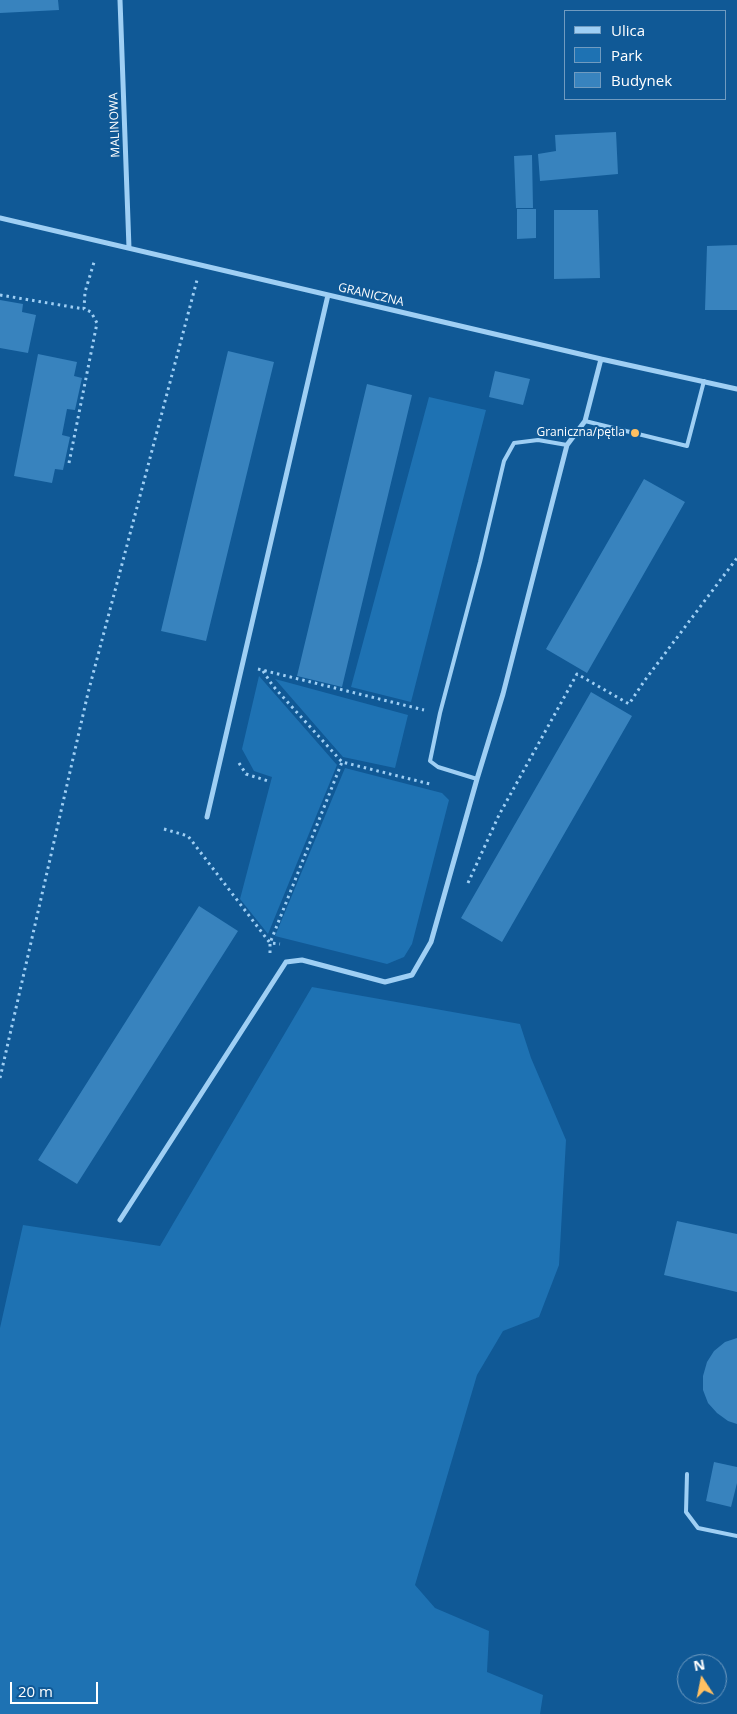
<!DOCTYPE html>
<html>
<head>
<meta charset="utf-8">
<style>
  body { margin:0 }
  #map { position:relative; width:737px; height:1714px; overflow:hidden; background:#105996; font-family:"Open Sans",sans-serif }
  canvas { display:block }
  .legend { position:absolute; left:564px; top:10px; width:162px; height:90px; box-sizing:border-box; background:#105996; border:1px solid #709bc0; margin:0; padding:6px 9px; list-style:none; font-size:15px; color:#fff }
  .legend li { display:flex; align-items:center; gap:10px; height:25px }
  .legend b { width:25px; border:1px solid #709bc0 }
  .north { position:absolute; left:677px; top:1654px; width:50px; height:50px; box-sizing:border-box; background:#105996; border:1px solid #709bc0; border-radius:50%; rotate:349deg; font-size:14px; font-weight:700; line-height:20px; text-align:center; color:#fff }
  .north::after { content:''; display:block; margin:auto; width:18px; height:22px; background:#ffc062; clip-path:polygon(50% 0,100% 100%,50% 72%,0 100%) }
  .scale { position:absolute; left:10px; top:1682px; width:88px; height:22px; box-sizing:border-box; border:2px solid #fff; border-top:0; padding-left:6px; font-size:15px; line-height:18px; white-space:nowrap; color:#fff; -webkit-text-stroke:4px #105996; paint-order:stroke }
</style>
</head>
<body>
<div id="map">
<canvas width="737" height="1714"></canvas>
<ul class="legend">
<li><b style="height:6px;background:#9fcff4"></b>Ulica</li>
<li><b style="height:14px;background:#1e72b3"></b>Park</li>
<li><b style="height:14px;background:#3883be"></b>Budynek</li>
</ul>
<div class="north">N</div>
<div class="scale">20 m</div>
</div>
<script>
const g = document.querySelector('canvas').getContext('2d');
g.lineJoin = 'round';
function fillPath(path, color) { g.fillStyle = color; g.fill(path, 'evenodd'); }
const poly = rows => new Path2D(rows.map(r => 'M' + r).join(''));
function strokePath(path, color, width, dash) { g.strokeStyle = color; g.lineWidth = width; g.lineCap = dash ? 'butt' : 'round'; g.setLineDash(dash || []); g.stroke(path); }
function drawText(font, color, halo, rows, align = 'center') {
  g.font = font + ' "Open Sans",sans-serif'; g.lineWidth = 4; g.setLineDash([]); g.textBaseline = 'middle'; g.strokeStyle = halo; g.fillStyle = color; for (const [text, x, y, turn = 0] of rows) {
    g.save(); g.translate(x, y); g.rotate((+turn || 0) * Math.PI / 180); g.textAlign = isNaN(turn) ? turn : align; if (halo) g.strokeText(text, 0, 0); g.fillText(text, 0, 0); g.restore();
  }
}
fillPath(poly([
  [429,397,486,410,411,702,351,687],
  [259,676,337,765,268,934,240,899,272,777,254,771,242,749],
  [275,679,408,715,395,768,343,757],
  [345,768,442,793,449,800,412,944,404,957,387,964,275,936],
  [312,987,520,1024,531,1058,566,1140,559,1265,539,1317,503,1331,477,1375,415,1585,435,1608,489,1631,487,1672,543,1695,540,1714,0,1714,0,1328,23,1225,160,1246]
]), '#1e72b3');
fillPath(poly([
  [0,0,58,0,59,10,0,13],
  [616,132,618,174,540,181,538,154,556,151,555,135],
  [532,155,533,208,516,208,514,156],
  [517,209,536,209,536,238,517,239],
  [554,210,598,210,600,278,554,279],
  [737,245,737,310,705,310,707,246],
  [0,300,23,304,22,312,36,315,28,353,0,348],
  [228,351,274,362,206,641,161,631],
  [38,354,77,362,74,376,82,378,75,410,67,409,62,435,70,437,63,470,55,469,52,483,14,476],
  [495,371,530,379,523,405,489,397],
  [367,384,412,395,342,687,297,676],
  [644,479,685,502,587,673,546,649],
  [591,692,632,716,502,942,461,918],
  [199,906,238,931,77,1184,38,1160],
  [677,1221,737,1234,737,1292,664,1275],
  [737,1338,737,1424,728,1421,717,1413,708,1403,703,1390,703,1376,707,1362,714,1351,725,1342],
  [714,1462,737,1467,737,1483,731,1507,706,1501]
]), '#3883be');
strokePath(poly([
  [0,295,84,309],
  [69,463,97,323,91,312,84,309,85,292,95,259],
  [258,669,424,710],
  [263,671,273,686,342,762],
  [239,763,246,774,268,781],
  [164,829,188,836,270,943,342,762,430,784],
  [468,883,499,815,577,674,629,704,645,680,737,558],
  [270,953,270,943,280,944],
  [0,1078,88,693,197,280]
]), '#9fcff4', 3, [2.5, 4]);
strokePath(poly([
  [585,421,687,446,704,381],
  [477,779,438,767,430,761,440,713,480,562,504,461,514,443,538,440,567,445],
  [687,1474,686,1512,698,1528,737,1536]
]), '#9fcff4', 4);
strokePath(poly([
  [120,0,129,248],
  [0,218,601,359,737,389],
  [207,817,328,295],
  [120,1220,286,962,302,960,385,982,412,975,431,942,477,779,503,694,567,445,585,421,601,359]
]), '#9fcff4', 5);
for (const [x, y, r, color] of [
  [635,433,5,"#ffc062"]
]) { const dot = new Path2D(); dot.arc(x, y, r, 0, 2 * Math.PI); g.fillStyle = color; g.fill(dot); strokePath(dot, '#105996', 2); }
drawText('12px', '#fff', '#105996', [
  ["MALINOWA",115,125,-92],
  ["GRANICZNA",371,295,13]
]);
drawText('12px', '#fff', '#105996', [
  ["Graniczna/pętla",625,433]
], 'right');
</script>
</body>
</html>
